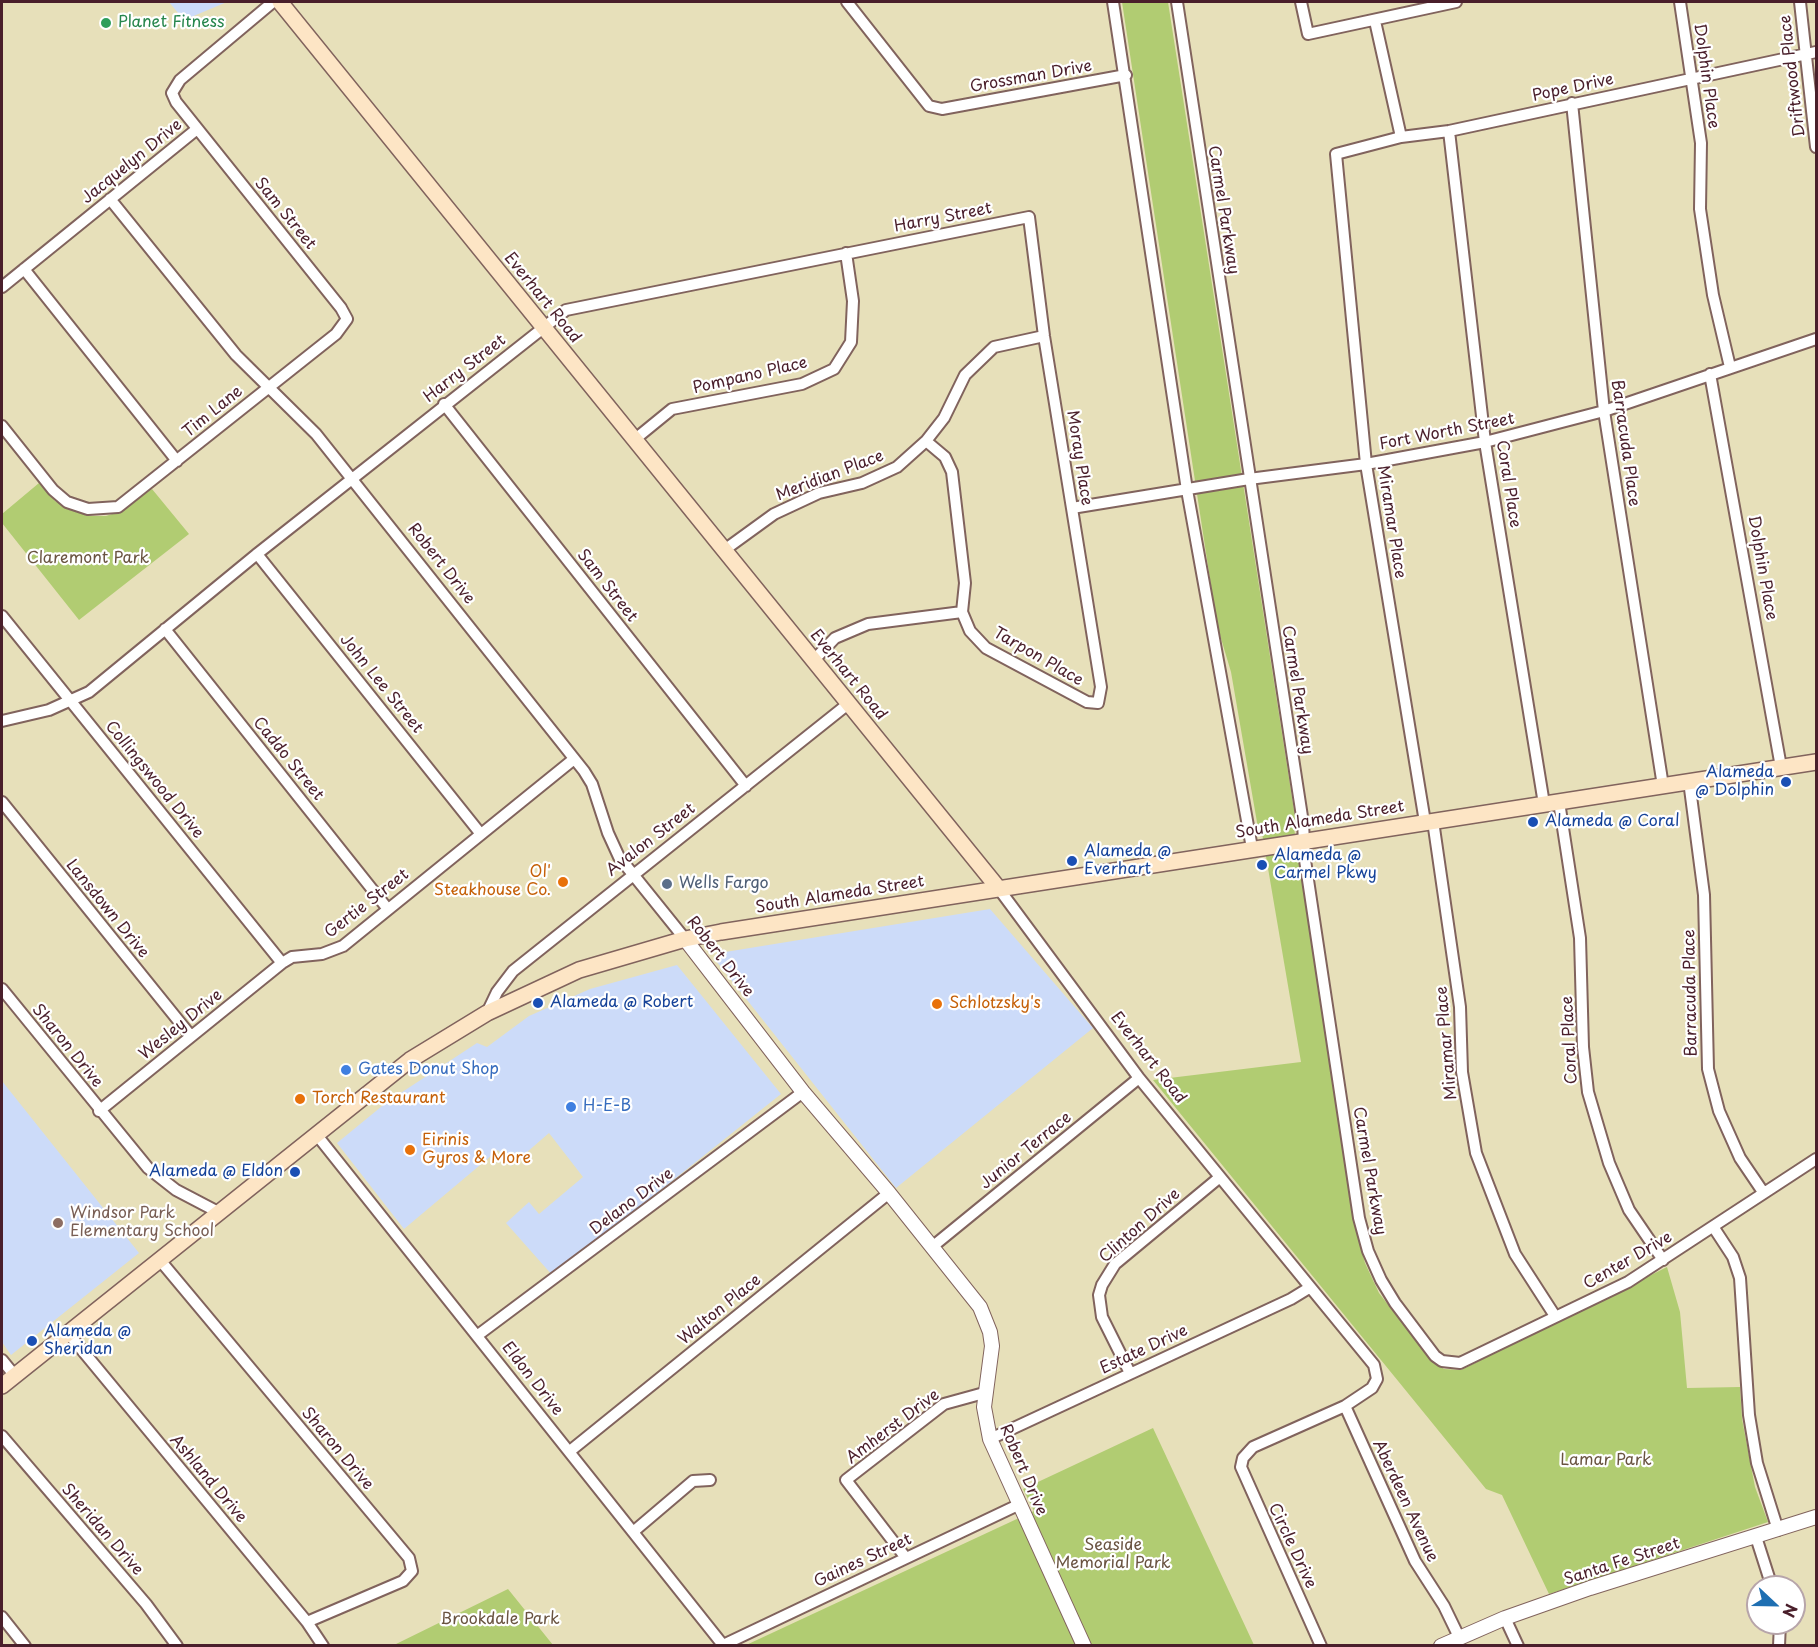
<!DOCTYPE html>
<html>
<head>
<meta charset="utf-8">
<style>
  body { margin:0 }
  #map { position:relative; width:1818px; height:1647px; overflow:hidden; background:#e7e0ba; font-family:"Playpen Sans",sans-serif }
  canvas { display:block }
  .frame { position:absolute; inset:0; border:3px solid #4a1f2b; pointer-events:none }
  .north { position:absolute; left:1746px; top:1575px; width:60px; height:60px; box-sizing:border-box; background:#fff; border:2px solid #b7a5aa; border-radius:50%; rotate:112deg; font-size:16px; font-weight:700; line-height:24px; text-align:center; color:#4a1f2b }
  .north::after { content:''; display:block; margin:auto; width:21px; height:27px; background:#1f6fb2; clip-path:polygon(50% 0,100% 100%,50% 72%,0 100%) }
</style>
</head>
<body>
<div id="map">
<canvas width="1818" height="1647"></canvas>
<div class="frame"></div>
<div class="north">N</div>
</div>
<script>
const g = document.querySelector('canvas').getContext('2d');
g.lineJoin = 'round';
function fillPath(path, color) { g.fillStyle = color; g.fill(path, 'evenodd'); }
const poly = rows => new Path2D(rows.map(r => 'M' + r).join(''));
function strokePath(path, color, width, dash) { g.strokeStyle = color; g.lineWidth = width; g.lineCap = dash ? 'butt' : 'round'; g.setLineDash(dash || []); g.stroke(path); }
function drawText(font, color, halo, rows, align = 'center') {
  g.font = font + ' "Playpen Sans",sans-serif'; g.lineWidth = 4.5; g.setLineDash([]); g.textBaseline = 'middle'; g.strokeStyle = halo; g.fillStyle = color; for (const [text, x, y, turn = 0] of rows) {
    g.save(); g.translate(x, y); g.rotate((+turn || 0) * Math.PI / 180); g.textAlign = isNaN(turn) ? turn : align; if (halo) g.strokeText(text, 0, 0); g.fillText(text, 0, 0); g.restore();
  }
}
fillPath(poly([
  [169,2,227,2,184,20],
  [990,909,1093,1028,896,1188,717,962,719,953],
  [677,965,781,1094,553,1276,506,1223,529,1202,539,1214,583,1177,549,1133,511,1166,498,1150,404,1229,337,1143,387,1102,477,1043,487,1047,529,1016,590,989],
  [2,1081,139,1253,11,1355,2,1342]
]), '#ccdbf9');
fillPath(poly([
  [1122,2,1168,2,1296,823,1294,828,1357,1232,1365,1263,1379,1293,1432,1361,1444,1369,1461,1370,1667,1267,1680,1312,1687,1388,1740,1387,1742,1419,1755,1487,1768,1522,1549,1594,1502,1495,1486,1489,1153,1080,1301,1062,1262,833,1258,828,1231,672,1217,625],
  [39,483,55,501,87,516,106,516,121,511,152,489,189,534,79,620,2,523,2,514],
  [1153,1428,1254,1645,744,1646,1034,1511,1023,1489],
  [508,1589,553,1645,394,1645]
]), '#b1cc72');
const minor = poly([
  [847,2,929,106,942,109,1126,75],
  [1113,2,1187,490,1252,848],
  [1177,2,1303,823,1305,860,1359,1218,1368,1251,1381,1280,1395,1303,1435,1356,1442,1361,1460,1363,1628,1282,1816,1159],
  [1301,2,1308,34,1456,2],
  [1680,2,1701,143,1700,209,1713,295,1730,367],
  [1800,2,1816,147],
  [1375,21,1401,137],
  [1572,103,1604,411,1663,786],
  [1449,131,1485,442,1544,804],
  [110,199,236,355,316,434,584,771,592,784,608,833,619,857,685,939],
  [24,269,177,461],
  [2,287,197,129],
  [1710,374,1781,767],
  [444,404,746,786],
  [2,426,53,490,67,502,88,509,118,507,336,334,347,319,341,308,176,102,172,93,180,80,273,2],
  [634,440,672,409,802,384,834,369,851,342,853,301,846,253],
  [1072,508,1249,479,1366,464,1485,442,1604,411,1816,339],
  [723,551,774,514,819,493,862,483,897,467,926,441,944,418,965,375,994,347,1044,336],
  [257,554,480,833],
  [2,616,282,963],
  [165,629,387,908],
  [813,661,835,638,868,624,962,612],
  [2,721,49,710,89,692,257,554,566,310,1029,217,1044,336,1101,687,1098,703,1087,702,986,648,970,631,962,612,965,583,952,472,945,457,926,441],
  [1689,781,1704,895,1708,1069,1719,1111,1740,1158,1763,1192],
  [2,802,190,1035],
  [1559,802,1580,938,1583,1047,1588,1092,1609,1163,1629,1210,1663,1260],
  [1433,821,1460,1007,1462,1072,1476,1153,1515,1254,1555,1316],
  [1425,822,1366,464,1336,154,1401,137,1449,131,1816,52],
  [999,889,1139,1078,1374,1365,1377,1379,1372,1388,1345,1406,1253,1447,1243,1458,1241,1467,1321,1646],
  [2,989,148,1168,176,1190,218,1212],
  [487,1013,497,992,513,971,848,704],
  [99,1111,282,963,292,957,322,954,343,946,574,759],
  [316,1134,723,1645],
  [1714,1228,1733,1257,1740,1278,1749,1415,1757,1463,1778,1530],
  [932,1247,1139,1078],
  [159,1259,409,1558,412,1571,403,1581,307,1622],
  [68,1333,307,1622,323,1646],
  [478,1335,803,1092],
  [2,1360,15,1376],
  [1130,1373,1102,1317,1099,1295,1102,1285,1115,1264,1220,1177],
  [1345,1406,1415,1561,1444,1606,1459,1637],
  [2,1436,146,1604,177,1646],
  [990,1439,1291,1299,1309,1288],
  [570,1451,889,1193],
  [633,1532,693,1481,710,1480],
  [1756,1537,1772,1587],
  [906,1558,846,1480,944,1404,984,1393],
  [2,1617,25,1646],
  [1505,1618,1518,1646],
  [721,1646,1018,1505],
  [1779,1646,1780,1623]
]);
const tertiary = poly([
  [685,939,803,1092,889,1193,980,1307,990,1332,992,1346,984,1407,990,1439,1084,1646],
  [1441,1646,1505,1618,1590,1588,1816,1517]
]);
const secondary = poly([
  [280,2,999,889],
  [2,1386,410,1060,487,1013,579,970,685,939,721,932,1816,762]
]);
strokePath(minor, '#81635d', 14);
strokePath(tertiary, '#81635d', 16);
strokePath(secondary, '#81635d', 18);
strokePath(minor, '#fff', 10);
strokePath(tertiary, '#fff', 14);
strokePath(secondary, '#fde5c5', 15);
for (const [x, y, r, color] of [
  [106,23,6,"#2e9e5b"],
  [1786,782,6,"#1a4fb4"],
  [1533,822,6,"#1a4fb4"],
  [1072,861,6,"#1a4fb4"],
  [1262,865,6,"#1a4fb4"],
  [563,882,6,"#e8710a"],
  [667,884,6,"#5c6f8a"],
  [538,1003,6,"#1a4fb4"],
  [937,1004,6,"#e8710a"],
  [346,1070,6,"#3f7fe0"],
  [300,1099,6,"#e8710a"],
  [571,1107,6,"#3f7fe0"],
  [410,1150,6,"#e8710a"],
  [295,1172,6,"#1a4fb4"],
  [58,1223,6,"#8d6e63"],
  [32,1341,6,"#1a4fb4"]
]) { const dot = new Path2D(); dot.arc(x, y, r, 0, 2 * Math.PI); g.fillStyle = color; g.fill(dot); strokePath(dot, '#fff', 2); }
drawText('16px', '#27864d', '#fff', [
  ["Planet Fitness",118,23]
], 'left');
drawText('16px', '#4a1f2b', '#fff', [
  ["Dolphin Place",1706,76,82],
  ["Driftwood Place",1793,76,-97],
  ["Grossman Drive",1031,77,-10],
  ["Pope Drive",1573,88,-12],
  ["Jacquelyn Drive",132,162,-39],
  ["Carmel Parkway",1223,210,81],
  ["Sam Street",285,214,51],
  ["Harry Street",943,218,-11],
  ["Everhart Road",542,298,51],
  ["Harry Street",465,369,-38],
  ["Pompano Place",750,376,-13],
  ["Tim Lane",213,412,-39],
  ["Fort Worth Street",1447,432,-11],
  ["Barracuda Place",1625,443,82],
  ["Moray Place",1079,458,81],
  ["Meridian Place",830,476,-21],
  ["Coral Place",1508,484,81],
  ["Miramar Place",1391,522,81],
  ["Robert Drive",441,564,52],
  ["Dolphin Place",1762,568,80],
  ["Sam Street",607,586,52],
  ["Tarpon Place",1038,657,30],
  ["Everhart Road",848,675,51],
  ["John Lee Street",381,684,51],
  ["Carmel Parkway",1297,690,81],
  ["Caddo Street",288,759,51],
  ["Collingswood Drive",154,780,51],
  ["South Alameda Street",1320,820,-9],
  ["Avalon Street",651,840,-38],
  ["South Alameda Street",840,895,-9],
  ["Gertie Street",367,904,-38],
  ["Lansdown Drive",107,909,51],
  ["Robert Drive",720,957,52],
  ["Barracuda Place",1691,993,-91],
  ["Wesley Drive",181,1025,-39],
  ["Coral Place",1570,1040,-93],
  ["Miramar Place",1447,1043,-95],
  ["Sharon Drive",67,1046,51],
  ["Everhart Road",1148,1058,52],
  ["Junior Terrace",1026,1151,-39],
  ["Carmel Parkway",1369,1171,80],
  ["Delano Drive",632,1202,-37],
  ["Clinton Drive",1140,1226,-42],
  ["Center Drive",1628,1261,-30],
  ["Walton Place",720,1310,-39],
  ["Estate Drive",1144,1350,-25],
  ["Eldon Drive",532,1379,52],
  ["Amherst Drive",893,1427,-37],
  ["Sharon Drive",337,1449,50],
  ["Robert Drive",1023,1470,67],
  ["Ashland Drive",208,1479,50],
  ["Aberdeen Avenue",1405,1501,65],
  ["Sheridan Drive",102,1530,49],
  ["Circle Drive",1292,1546,65],
  ["Gaines Street",863,1561,-25],
  ["Santa Fe Street",1622,1562,-18]
]);
drawText('16px', '#695340', '#fff', [
  ["Claremont Park",88,559],
  ["Lamar Park",1606,1461],
  ["Seaside",1113,1546],
  ["Memorial Park",1113,1564],
  ["Brookdale Park",500,1620]
]);
drawText('16px', '#164399', '#fff', [
  ["Alameda",1774,773,"right"],
  ["@ Dolphin",1774,791,"right"],
  ["Alameda @ Coral",1545,822],
  ["Alameda @",1084,852],
  ["Everhart",1084,870],
  ["Alameda @",1274,856],
  ["Carmel Pkwy",1274,874],
  ["Alameda @ Robert",550,1003],
  ["Alameda @ Eldon",283,1172,"right"],
  ["Alameda @",44,1332],
  ["Sheridan",44,1350]
], 'left');
drawText('16px', '#c56008', '#fff', [
  ["Ol'",551,873,"right"],
  ["Steakhouse Co.",551,891,"right"],
  ["Schlotzsky's",949,1004],
  ["Torch Restaurant",312,1099],
  ["Eirinis",422,1141],
  ["Gyros & More",422,1159]
], 'left');
drawText('16px', '#4e5e75', '#fff', [
  ["Wells Fargo",679,884]
], 'left');
drawText('16px', '#366cbe', '#fff', [
  ["Gates Donut Shop",358,1070],
  ["H-E-B",583,1107]
], 'left');
drawText('16px', '#785e54', '#fff', [
  ["Windsor Park",70,1214],
  ["Elementary School",70,1232]
], 'left');
</script>
</body>
</html>
